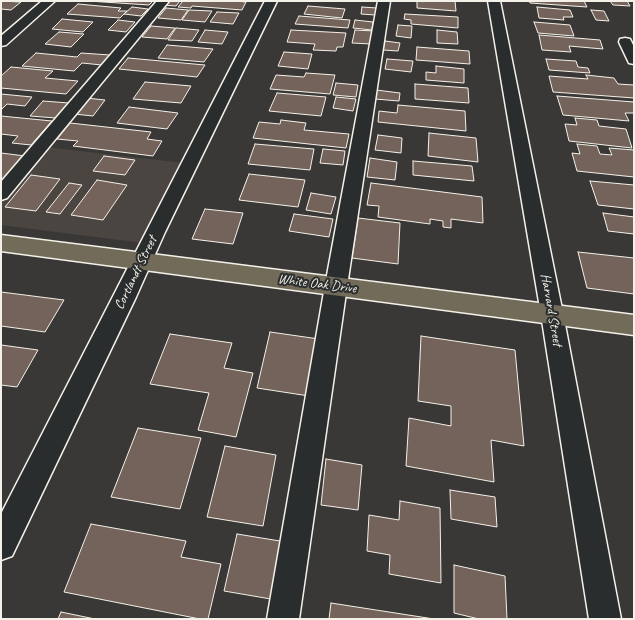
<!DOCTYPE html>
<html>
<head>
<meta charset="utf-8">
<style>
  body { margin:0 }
  #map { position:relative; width:635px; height:620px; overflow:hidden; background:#393837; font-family:Caveat,sans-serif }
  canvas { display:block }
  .frame { position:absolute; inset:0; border:2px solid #f4f1e8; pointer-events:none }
</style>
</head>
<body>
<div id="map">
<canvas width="635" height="620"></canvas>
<div class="frame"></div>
</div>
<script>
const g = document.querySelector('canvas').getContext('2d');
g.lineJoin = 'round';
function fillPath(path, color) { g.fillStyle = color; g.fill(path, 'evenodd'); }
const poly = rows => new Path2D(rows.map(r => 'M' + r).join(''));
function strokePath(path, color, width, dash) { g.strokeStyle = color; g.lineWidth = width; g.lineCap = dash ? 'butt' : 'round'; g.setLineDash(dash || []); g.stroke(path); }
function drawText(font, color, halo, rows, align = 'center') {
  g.font = font + ' Caveat,sans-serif'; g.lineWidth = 4; g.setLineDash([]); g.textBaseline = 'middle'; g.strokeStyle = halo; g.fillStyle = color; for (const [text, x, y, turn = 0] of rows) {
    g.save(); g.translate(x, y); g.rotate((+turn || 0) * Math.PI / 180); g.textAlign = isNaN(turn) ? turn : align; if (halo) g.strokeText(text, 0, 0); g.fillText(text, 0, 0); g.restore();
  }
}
fillPath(poly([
  [45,147,184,163,143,243,1,225,1,200]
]), '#4b4542');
const building = poly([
  [1,1,2,1,21,2,11,10,1,9,1,1],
  [88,1,153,1,149,5,88,1],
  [166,1,180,1,176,6,163,5,166,1],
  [183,1,237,1,246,2,242,10,192,6,191,8,178,7,183,1],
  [417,1,455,1,456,11,417,8,417,1],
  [529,1,584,1,587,7,530,3,529,1],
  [610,1,627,1,630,6,613,5,610,1],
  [78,4,121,8,118,11,127,11,120,18,67,14,78,4],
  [308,6,345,9,342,18,304,14,308,6],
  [132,7,148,9,141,16,124,14,132,7],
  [362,7,377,8,375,15,361,14,362,7],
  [537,7,570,10,573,17,563,17,564,20,539,18,537,7],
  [166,8,188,10,181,20,158,18,166,8],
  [189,10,212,11,205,22,182,20,189,10],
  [591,10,604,11,609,21,596,20,591,10],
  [217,12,239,13,233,24,210,22,217,12],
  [405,14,458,17,458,28,411,24,411,20,404,19,405,14],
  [299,16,350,20,348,28,295,24,299,16],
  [62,19,93,22,83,32,52,29,62,19],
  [118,20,135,22,126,32,108,30,118,20],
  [355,20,373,22,372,30,353,28,355,20],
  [534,22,570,25,574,36,538,33,534,22],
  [398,25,412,26,411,38,396,36,398,25],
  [151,26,175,28,167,39,142,37,151,26],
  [176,28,199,30,192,41,168,40,176,28],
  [205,30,228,32,222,44,198,42,205,30],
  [291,30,346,33,343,47,337,47,336,51,313,50,315,44,287,42,291,30],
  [355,30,374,31,371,44,352,43,355,30],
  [437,30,457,32,458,44,437,43,437,30],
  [59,32,84,34,71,47,45,44,59,32],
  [539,35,600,40,603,49,569,46,571,52,542,50,539,35],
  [385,41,400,43,398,51,383,50,385,41],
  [167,45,213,49,204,62,158,58,167,45],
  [417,47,469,51,470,64,416,60,417,47],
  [284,52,312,54,308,69,278,66,284,52],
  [36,53,77,57,81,53,110,55,102,65,82,63,74,71,22,66,36,53],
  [128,58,205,65,197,77,119,69,128,58],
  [387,59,413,61,411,72,385,69,387,59],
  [546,59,576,61,578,67,588,68,590,73,549,70,546,59],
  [436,66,464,69,464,83,426,80,426,72,436,73,436,66],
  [11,67,53,71,45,78,78,81,66,94,1,88,1,76,11,67],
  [306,73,335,75,330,94,270,89,276,75,304,77,306,73],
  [586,75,614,78,618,84,634,85,634,98,553,92,549,76,588,79,586,75],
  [145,82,191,86,181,103,133,99,145,82],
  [336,83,358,85,356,97,333,95,336,83],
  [415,84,468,88,469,103,415,99,415,84],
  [376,90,400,93,399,101,375,99,376,90],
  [277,93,326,97,321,116,269,111,277,93],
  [1,94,32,97,25,106,7,104,1,110,1,94],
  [557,96,634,102,634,113,625,113,629,121,563,115,557,96],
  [336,97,356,99,353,111,333,108,336,97],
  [86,98,105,100,93,116,74,114,86,98],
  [43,101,69,103,56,118,30,116,43,101],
  [398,105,465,111,466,131,378,122,379,111,397,113,398,105],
  [129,107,178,113,167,129,117,123,129,107],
  [1,116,52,121,31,145,12,143,18,136,1,134,1,116],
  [575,118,597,120,599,126,626,129,632,148,569,141,565,124,577,125,575,118],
  [281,120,306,123,304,130,349,134,346,148,253,138,259,122,280,124,281,120],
  [70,123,151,132,147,139,162,141,153,156,73,146,78,141,57,139,70,123],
  [429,133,476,138,478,162,428,156,429,133],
  [378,135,402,138,401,153,375,150,378,135],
  [255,144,314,149,310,170,248,164,255,144],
  [577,144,597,146,600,154,612,155,609,148,634,150,634,177,577,171,572,153,580,154,577,144],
  [323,149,345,151,343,165,320,163,323,149],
  [1,153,25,156,1,184,1,153],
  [104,156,135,160,125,175,93,171,104,156],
  [370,158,397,162,395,180,367,177,370,158],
  [413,161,472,166,474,181,413,175,413,161],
  [249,174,305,180,298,207,239,200,249,174],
  [31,175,60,179,36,211,5,207,31,175],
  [97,180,127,185,103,220,71,215,97,180],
  [590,181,634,185,634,209,598,205,590,181],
  [69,183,82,185,60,214,46,212,69,183],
  [371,183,482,197,483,223,451,219,451,228,443,227,443,221,430,219,430,224,378,217,379,206,367,205,371,183],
  [311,193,336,197,331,214,306,210,311,193],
  [205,209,243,213,233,244,192,239,205,209],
  [603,213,634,217,634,234,608,231,603,213],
  [294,214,333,219,329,237,289,231,294,214],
  [358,218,400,223,398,264,352,258,358,218],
  [578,252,634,258,634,294,587,288,578,252],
  [1,292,64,300,45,332,1,326,1,292],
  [270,332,319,339,309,396,257,388,270,332],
  [170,334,232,343,224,368,253,373,236,437,198,430,209,393,150,384,170,334],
  [421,336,515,350,524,446,491,440,494,482,406,466,409,418,451,426,451,406,418,401,421,336],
  [1,345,38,350,17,387,1,385,1,345],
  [138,428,201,438,180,509,111,497,138,428],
  [225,446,276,455,263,526,207,517,225,446],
  [326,459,362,465,358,510,321,505,326,459],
  [450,490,495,497,497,527,451,519,450,490],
  [400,501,440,508,441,583,389,574,390,555,367,551,369,515,399,520,400,501],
  [91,524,186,541,181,557,221,564,208,619,200,619,64,592,91,524],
  [237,534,280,541,271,599,224,591,237,534],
  [454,565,505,576,507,619,479,619,454,613,454,565],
  [331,603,434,619,329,619,331,603],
  [61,612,95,619,58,619,61,612]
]);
fillPath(building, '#74635b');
strokePath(building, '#f4f1e8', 1);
const minor = poly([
  [42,1,55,1,6,45,1,46,1,36,42,1],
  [157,1,169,1,7,198,1,200,1,182,157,1],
  [265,1,277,1,165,232,136,297,12,556,1,560,1,514,265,1],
  [378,1,390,1,347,286,299,619,267,619,325,286,378,1],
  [488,1,500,1,563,314,621,619,589,619,541,314,488,1],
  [625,38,630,39,634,47,634,64,629,63,619,42,620,39,625,38]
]);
const major = poly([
  [1,235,634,315,634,335,1,251,1,235]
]);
strokePath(minor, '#f4f1e8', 3);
strokePath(major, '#f4f1e8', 3);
fillPath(minor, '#2a2d2e');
fillPath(major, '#736b5a');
drawText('14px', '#f4f1e8', '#2a2d2e', [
  ["Cortlandt Street",136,273,-64],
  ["White Oak Drive",317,284,7],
  ["Harvard Street",551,310,80]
]);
</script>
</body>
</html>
